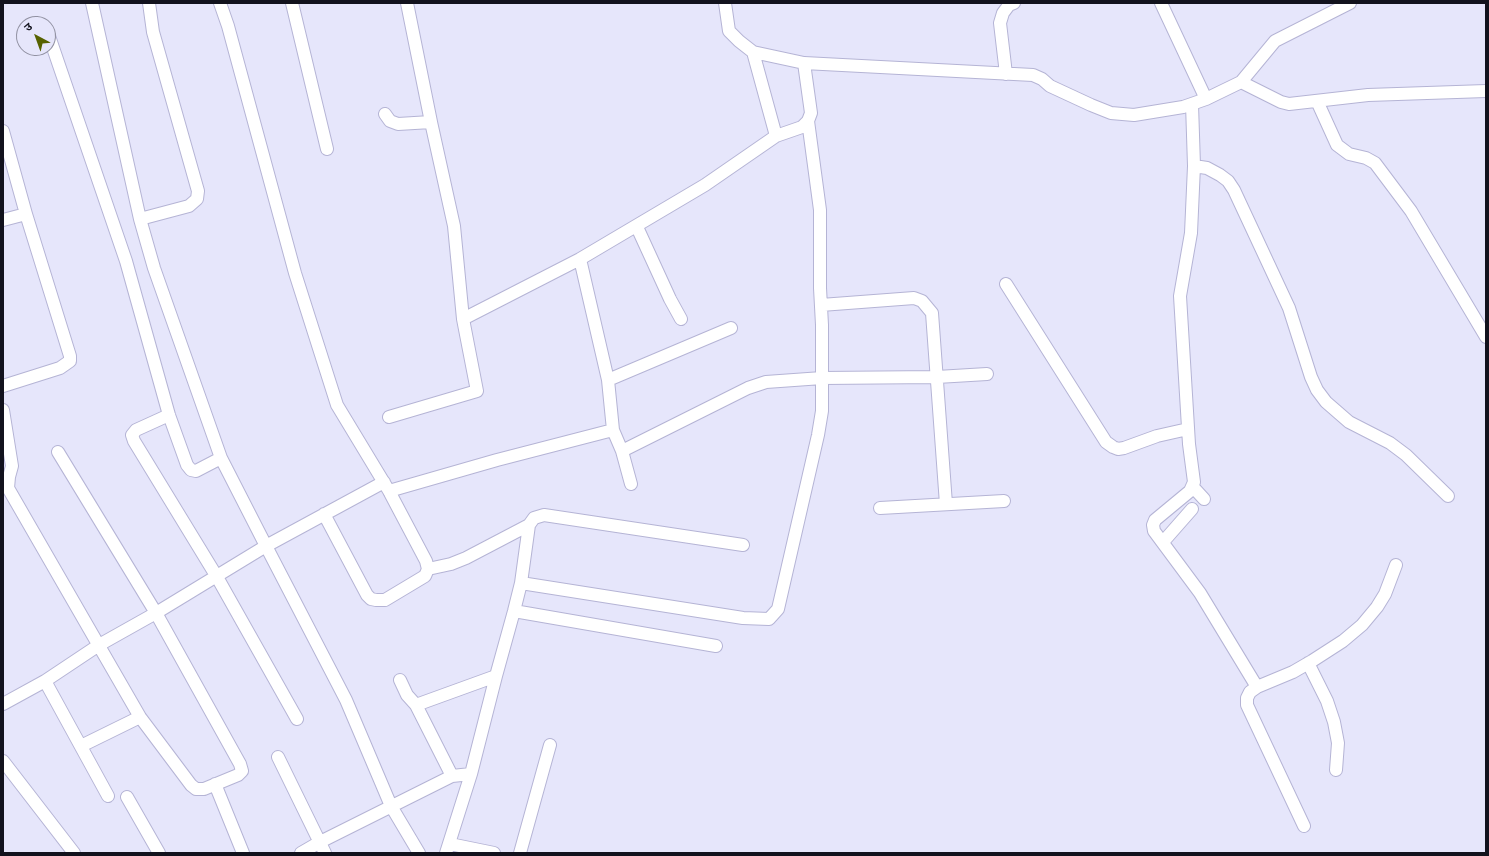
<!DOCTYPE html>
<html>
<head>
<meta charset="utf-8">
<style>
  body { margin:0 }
  #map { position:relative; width:1489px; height:856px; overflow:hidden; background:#e6e6fb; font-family:"Source Sans 3","Noto Sans Devanagari",sans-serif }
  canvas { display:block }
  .frame { position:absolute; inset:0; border:4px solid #12121d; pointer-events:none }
  .north { position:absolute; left:16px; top:16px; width:40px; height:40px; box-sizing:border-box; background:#e6e6fb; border:1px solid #9191a2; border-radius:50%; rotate:319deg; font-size:11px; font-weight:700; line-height:16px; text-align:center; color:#12121d }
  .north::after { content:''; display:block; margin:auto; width:14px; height:18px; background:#576201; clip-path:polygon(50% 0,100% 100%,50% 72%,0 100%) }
</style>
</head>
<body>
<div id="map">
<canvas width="1489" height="856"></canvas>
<div class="frame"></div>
<div class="north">उ</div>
</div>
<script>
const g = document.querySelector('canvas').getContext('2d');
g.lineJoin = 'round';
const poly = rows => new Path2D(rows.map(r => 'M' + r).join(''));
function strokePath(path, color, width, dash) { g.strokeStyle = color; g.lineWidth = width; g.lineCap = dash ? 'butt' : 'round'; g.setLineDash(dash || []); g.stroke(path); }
const street = poly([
  [220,3,228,26,295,273,337,405,389,491,426,561,428,569,425,576,385,600,376,600,371,599,367,595,324,514],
  [292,3,327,149],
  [725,3,729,31,739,41,753,52,804,63,1033,75,1042,79,1050,86,1091,105,1111,113,1134,115,1183,107,1206,99,1241,82,1275,41,1350,3],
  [1161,3,1206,99],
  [49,36,126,261,169,415,187,465,191,470,196,471,221,458,154,268,140,219,92,3],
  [753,52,776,136],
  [1006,74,1000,23,1003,13,1009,5,1014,3],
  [1241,82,1281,102,1289,104,1368,95,1486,91],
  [1317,101,1337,145,1349,154,1366,158,1375,163,1411,211,1486,337],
  [1192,104,1194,166,1191,233,1180,296,1189,444,1194,482,1190,491,1155,520,1153,525,1154,531,1200,593,1257,687],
  [385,114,390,121,398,124,431,122,407,3],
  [431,122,454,226,463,319],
  [3,131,26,214,3,220],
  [1194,166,1207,168,1220,175,1228,181,1234,190,1289,308,1311,377,1317,390,1326,402,1349,422,1390,443,1406,455,1448,496],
  [140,219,189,206,197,199,198,191,153,32,149,3],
  [637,227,670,299,681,319],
  [1006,284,1106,442,1113,447,1118,449,1124,448,1157,436,1188,429],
  [821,305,914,298,922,301,932,313,946,504],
  [608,380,731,328],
  [3,386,60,368,70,361,70,356,26,214],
  [3,410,12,466,9,477,8,488,140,717,191,785,196,789,204,789,238,775,242,771,240,764,156,613,58,452],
  [169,415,136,430,132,435,134,441,217,577,297,719],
  [389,417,477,391,463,319,580,259],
  [622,451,748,388,766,382,822,378,937,377,987,374],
  [221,458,266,546,384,482],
  [631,484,622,451,613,430,608,380,580,259,705,185,776,136,802,127,808,121,811,113,804,63],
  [1193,487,1204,499],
  [389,491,497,460,613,430],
  [880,508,1004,501],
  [1163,542,1192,509],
  [428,569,451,564,466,558,529,525],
  [521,583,743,618,769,619,778,609,818,435,822,411,822,325,820,288,820,210,808,121],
  [514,611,716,646],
  [1308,663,1327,701,1334,722,1338,743,1336,770],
  [400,680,407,695,416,705,452,776],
  [45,681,108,796],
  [3,704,45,681,99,645,156,613,266,546,346,700,391,806,419,853],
  [416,705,496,676],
  [81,746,140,717],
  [278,757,325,853],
  [3,761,74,853],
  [215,784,243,853],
  [127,797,159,853],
  [1304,826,1247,705,1247,698,1250,692,1257,687,1293,672,1312,661,1343,641,1362,625,1377,607,1385,594,1396,565],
  [450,844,494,853],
  [301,853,320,842,452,776,471,774,496,676,514,611,521,583,529,525,534,518,544,515,743,545],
  [446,853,471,774],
  [520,853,550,745]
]);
strokePath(street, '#b5b4d5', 14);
strokePath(street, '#fff', 12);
</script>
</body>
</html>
